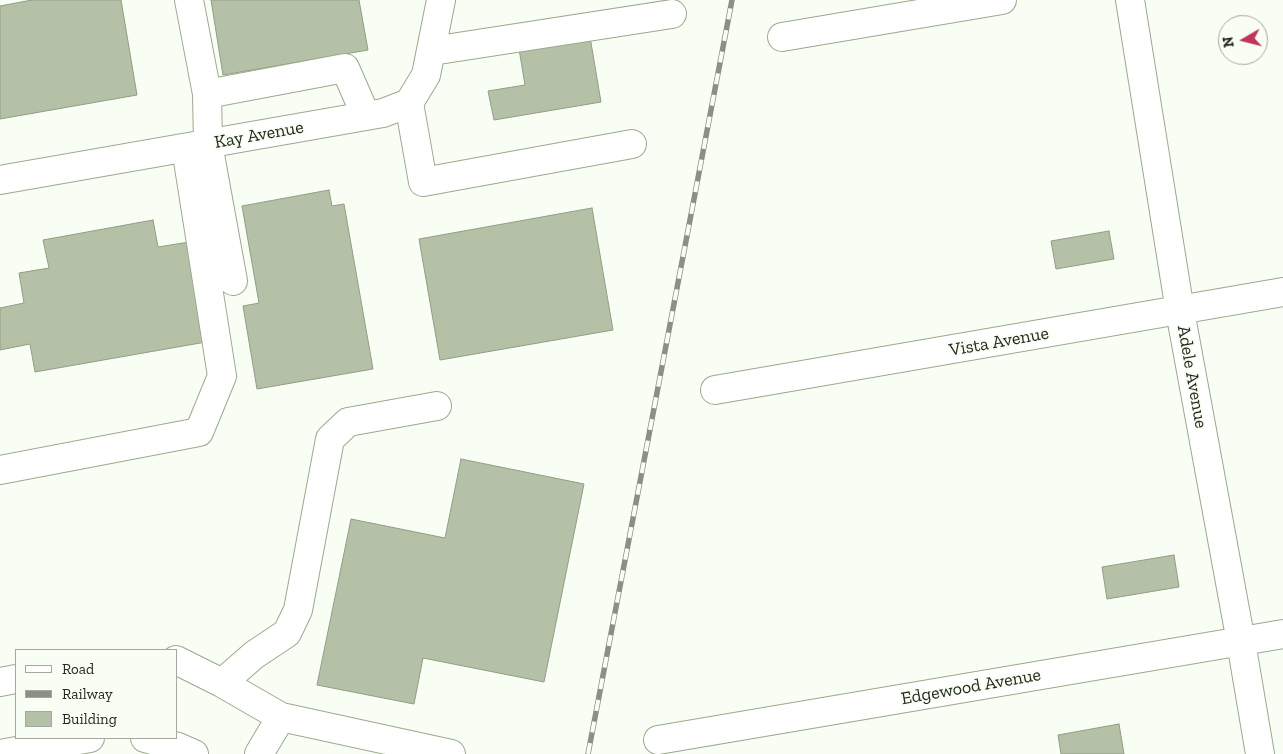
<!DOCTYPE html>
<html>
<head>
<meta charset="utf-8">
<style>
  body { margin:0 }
  #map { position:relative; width:1283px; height:754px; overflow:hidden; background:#f8fef3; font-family:"Zilla Slab",serif }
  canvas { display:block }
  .legend { position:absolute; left:15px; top:649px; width:162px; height:90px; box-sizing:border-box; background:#f8fef3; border:1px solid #a3a99e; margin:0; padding:6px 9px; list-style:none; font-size:15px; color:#24291e }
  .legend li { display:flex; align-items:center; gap:10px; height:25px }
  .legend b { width:25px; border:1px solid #a3a99e }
  .north { position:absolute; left:1218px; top:15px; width:50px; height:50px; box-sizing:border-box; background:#f8fef3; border:1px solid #a3a99e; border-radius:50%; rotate:262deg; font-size:14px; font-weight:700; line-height:20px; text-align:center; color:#24291e }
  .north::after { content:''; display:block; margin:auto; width:18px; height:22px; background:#c3345d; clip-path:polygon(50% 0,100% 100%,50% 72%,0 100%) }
</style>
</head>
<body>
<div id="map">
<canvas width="1283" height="754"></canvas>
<ul class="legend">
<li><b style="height:6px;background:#fff"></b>Road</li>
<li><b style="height:6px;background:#8b9085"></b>Railway</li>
<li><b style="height:14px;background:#b4c1a7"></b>Building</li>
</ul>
<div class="north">N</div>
</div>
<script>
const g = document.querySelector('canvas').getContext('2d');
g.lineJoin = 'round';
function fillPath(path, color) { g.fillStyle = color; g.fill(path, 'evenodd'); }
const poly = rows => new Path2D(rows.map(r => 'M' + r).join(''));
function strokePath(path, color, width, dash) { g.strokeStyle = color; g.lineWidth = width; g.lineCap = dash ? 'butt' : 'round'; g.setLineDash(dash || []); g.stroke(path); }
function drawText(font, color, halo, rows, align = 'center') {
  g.font = font + ' "Zilla Slab",serif'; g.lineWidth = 4; g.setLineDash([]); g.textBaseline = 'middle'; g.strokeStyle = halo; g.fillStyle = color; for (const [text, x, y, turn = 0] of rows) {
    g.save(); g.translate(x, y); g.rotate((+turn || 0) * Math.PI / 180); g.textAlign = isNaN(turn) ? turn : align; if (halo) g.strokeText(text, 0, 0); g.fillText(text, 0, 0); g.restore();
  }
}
const building = poly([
  [32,0,121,0,137,95,0,119,0,6,32,0],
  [211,0,359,0,368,50,223,75,211,0],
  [589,31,601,102,494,120,488,91,525,85,518,43,589,31],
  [329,190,332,206,344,204,373,369,257,389,243,306,259,303,242,206,329,190],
  [592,208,613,330,440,360,419,239,592,208],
  [153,220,158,247,189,242,206,342,35,372,30,344,0,350,0,308,24,303,19,273,49,268,43,240,153,220],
  [1109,231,1114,259,1056,269,1051,241,1109,231],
  [461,459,584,484,544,682,423,658,414,704,317,685,351,519,445,538,461,459],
  [1174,555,1179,587,1107,599,1102,567,1174,555],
  [1119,724,1124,754,1061,754,1058,735,1119,724]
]);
fillPath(building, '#b4c1a7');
strokePath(building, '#919d84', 1);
const minor = poly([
  [189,0,207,94,208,144,233,281],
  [1130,0,1180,311,1241,642,1260,754],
  [782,37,1002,0],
  [432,51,672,14],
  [207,94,345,68,366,116],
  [409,103,423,182,632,144],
  [0,180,383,113,409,103,426,75,441,0],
  [715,390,1283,292],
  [0,470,199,432,222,376,186,148],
  [176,660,222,683,281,717,451,754],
  [0,682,16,679],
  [222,683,254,655,287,633,298,610,330,439,348,422,437,406],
  [145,738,178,747,194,754],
  [658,740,1283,634],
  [0,754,90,738],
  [259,754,281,717]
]);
strokePath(minor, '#9ca98e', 30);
strokePath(minor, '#fff', 28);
const rail = poly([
  [588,754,732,0]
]);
strokePath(rail, '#8b9085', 5.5);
strokePath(rail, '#f8fef3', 4, [11]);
drawText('18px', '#24291e', '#f8fef3', [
  ["Kay Avenue",259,135,-10],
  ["Vista Avenue",999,342,-10],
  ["Adele Avenue",1192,377,80],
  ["Edgewood Avenue",971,687,-10]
]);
</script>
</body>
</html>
